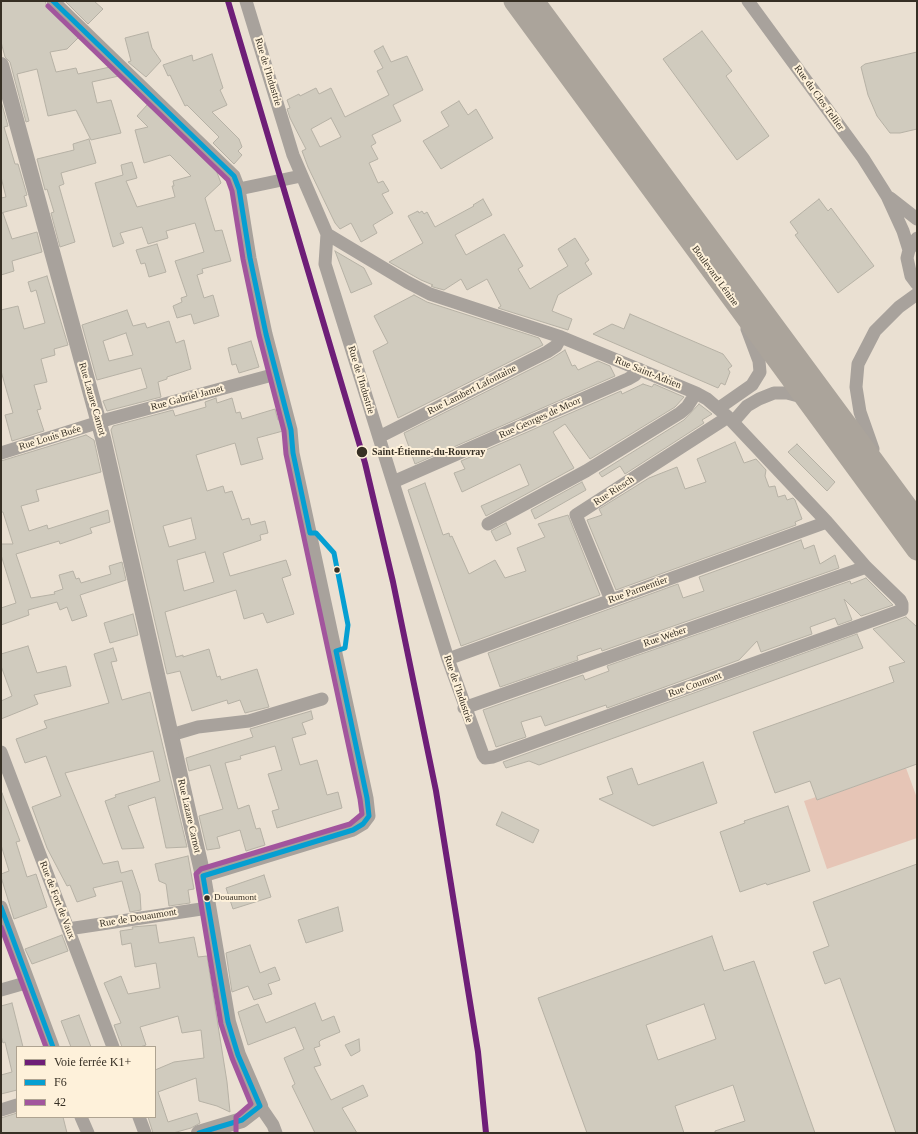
<!DOCTYPE html>
<html>
<head>
<meta charset="utf-8">
<style>
  body { margin:0 }
  #map { position:relative; width:918px; height:1134px; overflow:hidden; background:#eae0d2; font-family:Georgia,serif }
  canvas { display:block }
  .frame { position:absolute; inset:0; border:2px solid #362f24; pointer-events:none }
  .legend { position:absolute; left:16px; top:1046px; width:140px; height:72px; box-sizing:border-box; background:#fef1da; border:1px solid #aea391; margin:0; padding:5px 7px; list-style:none; font-size:12px; color:#362f24 }
  .legend li { display:flex; align-items:center; gap:8px; height:20px }
  .legend b { width:20px; border:1px solid #aea391 }
</style>
</head>
<body>
<div id="map">
<canvas width="918" height="1134"></canvas>
<div class="frame"></div>
<ul class="legend">
<li><b style="height:5px;background:#6e1e78"></b>Voie ferrée K1+</li>
<li><b style="height:5px;background:#059fd2"></b>F6</li>
<li><b style="height:5px;background:#a2559d"></b>42</li>
</ul>
</div>
<script>
const g = document.querySelector('canvas').getContext('2d');
g.lineJoin = 'round';
function fillPath(path, color) { g.fillStyle = color; g.fill(path, 'evenodd'); }
const poly = rows => new Path2D(rows.map(r => 'M' + r).join(''));
function strokePath(path, color, width, dash) { g.strokeStyle = color; g.lineWidth = width; g.lineCap = dash ? 'butt' : 'round'; g.setLineDash(dash || []); g.stroke(path); }
function drawText(font, color, halo, rows, align = 'center') {
  g.font = font + ' Georgia,serif'; g.lineWidth = 4; g.setLineDash([]); g.textBaseline = 'middle'; g.strokeStyle = halo; g.fillStyle = color; for (const [text, x, y, turn = 0] of rows) {
    g.save(); g.translate(x, y); g.rotate((+turn || 0) * Math.PI / 180); g.textAlign = isNaN(turn) ? turn : align; if (halo) g.strokeText(text, 0, 0); g.fillText(text, 0, 0); g.restore();
  }
}
fillPath(poly([
  [906,768,917,798,917,838,827,869,804,801,816,797,817,800]
]), '#e6c5b6');
const building = poly([
  [1,1,45,1,47,7,79,37,67,49,50,52,56,72,76,68,78,74,110,67,119,76,92,82,97,103,111,100,121,133,91,140,76,110,48,116,37,69,17,74,29,121,26,122,10,62,5,57,1,42,1,1],
  [65,1,94,1,103,9,88,24,65,1],
  [702,31,732,71,726,76,769,136,737,160,663,59,702,31],
  [148,32,152,48,161,61,146,77,128,62,131,61,125,38,148,32],
  [383,46,391,62,407,56,423,90,393,105,401,121,372,135,376,143,371,146,378,159,369,163,378,183,383,181,389,191,382,194,393,213,373,225,377,233,361,242,351,223,340,229,335,223,308,167,302,151,306,149,290,118,287,109,290,108,287,100,299,94,300,96,316,88,319,94,331,88,345,117,389,95,377,71,383,68,374,51,383,46],
  [331,118,341,137,320,147,311,129,331,118],
  [917,52,917,129,900,133,890,133,877,116,868,95,861,67,865,64,917,52],
  [212,54,223,88,220,90,227,105,212,112,239,139,242,147,238,151,242,155,234,164,213,143,219,137,187,105,185,106,170,75,168,76,163,65,192,55,193,61,212,54],
  [1,101,8,126,4,127,15,164,18,164,27,195,24,196,27,206,1,213,1,198,6,197,1,177,1,101],
  [459,101,468,115,476,109,493,138,441,169,423,141,449,126,441,112,459,101],
  [148,104,216,170,221,183,205,198,215,231,222,230,231,261,202,269,203,273,197,275,204,298,213,295,219,316,194,324,191,314,177,318,173,306,182,302,181,298,187,296,175,261,204,252,195,223,166,231,168,238,148,244,142,227,120,233,124,243,113,247,95,183,123,175,121,165,132,162,137,178,126,181,137,207,175,197,172,186,174,186,173,181,191,176,170,155,144,163,135,130,148,127,137,116,148,104],
  [89,139,96,163,61,173,64,184,59,186,75,242,60,247,51,213,54,212,47,189,45,190,37,159,74,150,73,144,89,139],
  [483,199,492,215,455,235,466,255,504,234,523,266,518,269,530,289,568,266,558,249,575,238,589,260,585,263,592,274,558,295,552,311,572,319,568,330,498,308,501,306,487,279,467,290,461,279,444,290,433,287,431,286,433,285,421,280,389,262,423,243,408,216,418,211,419,213,422,211,424,214,427,212,435,227,474,206,473,205,483,199],
  [819,199,828,211,831,208,874,266,838,293,795,235,798,233,790,222,819,199],
  [3,213,12,239,37,232,42,252,12,261,14,271,1,275,1,214,3,213],
  [157,244,166,272,149,277,145,263,141,264,136,250,157,244],
  [335,251,364,268,372,284,351,293,335,251],
  [47,276,68,345,54,349,55,355,41,359,47,382,34,385,41,409,37,410,44,431,12,441,5,415,13,413,1,371,1,310,18,306,24,329,45,323,36,290,31,292,28,282,47,276],
  [414,295,427,302,539,338,543,345,398,418,373,351,388,343,374,316,414,295],
  [127,310,133,326,145,323,147,328,169,321,176,343,184,340,191,369,167,377,167,379,158,382,161,397,107,411,103,401,147,388,141,368,97,380,82,325,127,310],
  [126,333,133,355,109,361,103,341,126,333],
  [630,314,723,354,732,366,728,369,730,372,725,385,721,383,718,388,593,334,612,324,624,329,630,314],
  [251,341,259,367,239,373,236,364,232,365,228,348,251,341],
  [565,350,572,366,575,365,578,370,598,361,610,366,615,376,415,464,404,433,551,359,565,350],
  [643,384,652,387,654,384,684,397,675,407,590,459,565,424,553,432,574,468,486,516,481,506,529,485,520,464,462,492,454,473,465,469,461,461,621,391,622,394,643,384],
  [216,398,217,403,232,398,236,413,240,412,242,419,275,409,278,420,280,419,283,431,257,438,263,459,241,465,235,443,196,455,207,491,223,486,225,493,232,491,242,520,249,518,251,525,265,521,268,533,260,535,261,540,223,553,230,576,286,560,291,575,282,578,294,614,267,623,263,613,244,619,236,590,165,612,176,657,183,655,183,657,209,649,217,677,220,676,221,680,257,669,269,707,245,713,240,700,228,704,227,700,192,711,180,671,167,674,111,430,113,426,173,410,175,416,206,407,205,402,216,398],
  [191,518,196,539,169,547,163,526,191,518],
  [205,552,214,582,184,591,177,560,205,552],
  [699,404,712,414,702,420,704,423,625,474,620,466,602,477,599,473,684,420,699,404],
  [86,435,94,440,101,472,36,490,39,501,21,506,29,531,47,525,48,529,108,510,110,522,90,528,92,533,60,544,59,541,16,554,31,598,55,594,54,592,63,589,59,575,73,571,76,579,79,578,81,583,111,574,109,566,122,562,126,580,80,595,87,616,72,621,67,607,60,610,57,602,28,610,29,615,1,625,1,608,16,603,1,555,1,544,13,544,3,512,1,512,1,461,86,435],
  [735,442,744,463,756,459,766,470,765,476,769,487,775,486,778,497,785,495,787,500,793,498,795,500,802,519,795,522,796,525,616,590,587,520,602,515,599,509,649,478,677,467,685,489,706,482,697,459,735,442],
  [797,444,835,482,827,491,788,452,797,444],
  [582,482,586,490,535,519,531,510,582,482],
  [425,483,443,535,449,533,450,537,452,536,469,574,495,560,505,578,526,571,517,548,545,537,538,524,568,515,600,595,461,646,408,490,425,483],
  [506,523,511,534,496,541,491,531,506,523],
  [801,540,804,549,814,545,820,564,835,555,839,568,602,651,601,648,577,656,578,660,500,687,488,653,678,584,683,598,704,591,699,577,801,540],
  [866,578,893,605,861,616,844,599,852,620,838,625,835,618,810,627,812,634,761,652,757,641,739,660,607,708,606,705,545,726,541,716,521,722,526,737,496,747,483,710,583,675,585,680,609,671,607,666,850,581,851,584,866,578],
  [133,614,138,635,110,643,104,623,133,614],
  [906,617,917,627,917,764,817,800,810,781,775,793,753,732,894,682,889,667,905,662,873,629,906,617],
  [857,634,863,648,539,765,529,761,506,768,503,762,857,634],
  [28,646,37,673,66,666,71,686,34,695,38,704,1,719,1,701,12,696,1,666,1,654,28,646],
  [113,648,117,661,111,662,122,700,150,692,187,847,166,848,155,797,128,806,144,848,122,849,105,801,116,797,115,795,160,781,153,751,65,773,103,864,118,861,121,873,132,870,140,894,141,910,130,912,122,881,93,888,96,896,77,902,70,885,67,886,47,848,32,807,61,796,46,756,25,763,16,739,47,728,44,721,109,703,94,654,113,648],
  [311,711,313,719,302,723,306,734,292,738,300,765,317,760,327,795,338,792,342,808,277,828,272,811,279,809,268,774,282,770,275,746,240,756,241,759,225,763,238,809,249,805,256,829,260,828,265,845,246,851,240,830,217,837,220,848,207,850,199,816,223,809,210,765,189,771,186,758,253,737,250,729,311,711],
  [703,762,717,803,653,826,599,799,613,794,607,777,632,768,638,785,703,762],
  [2,793,20,841,16,842,27,877,36,874,47,907,14,919,1,877,1,874,9,871,1,845,2,793],
  [788,806,810,871,767,885,766,883,740,892,720,832,745,823,744,821,788,806],
  [502,812,539,830,533,843,496,825,502,812],
  [188,856,194,889,188,890,190,903,169,906,166,884,159,881,155,864,188,856],
  [917,864,917,1133,896,1133,840,978,825,984,813,952,829,946,813,902,917,864],
  [264,875,271,897,233,909,226,888,264,875],
  [338,907,343,931,306,943,298,920,338,907],
  [156,925,159,943,194,937,198,957,207,956,227,1082,230,1112,217,1106,199,1101,196,1078,158,1092,168,1122,197,1113,200,1123,191,1128,173,1133,153,1133,148,1117,155,1117,155,1070,174,1062,204,1058,201,1030,182,1033,178,1016,140,1027,146,1045,140,1047,122,1047,114,1025,121,1023,104,983,121,976,128,994,160,988,156,963,135,967,131,943,122,945,120,931,133,929,132,927,156,925],
  [62,935,68,951,32,964,25,949,62,935],
  [712,936,724,971,754,961,815,1133,715,1133,715,1131,745,1121,733,1085,675,1106,684,1133,587,1133,538,998,712,936],
  [704,1004,716,1039,658,1060,646,1025,704,1004],
  [250,945,260,973,275,967,280,980,268,984,272,994,254,1000,248,986,232,992,226,953,250,945],
  [12,1003,23,1047,17,1047,17,1090,1,1094,1,1075,12,1072,5,1042,3,1043,1,1036,1,1006,12,1003],
  [315,1003,322,1021,334,1016,340,1032,321,1040,319,1042,320,1046,314,1048,321,1065,314,1067,331,1100,363,1085,368,1096,342,1108,357,1133,315,1133,292,1086,295,1084,284,1058,304,1049,295,1027,248,1045,238,1012,258,1004,266,1023,315,1003],
  [79,1015,91,1047,71,1047,61,1021,79,1015],
  [359,1039,360,1051,351,1056,345,1045,359,1039],
  [17,1113,17,1117,63,1117,67,1133,1,1133,1,1118,17,1113]
]);
fillPath(building, '#d0cbbe');
strokePath(building, '#b6b1a5', 1);
strokePath(poly([
  [53,1,234,176,239,189,250,258,266,334,291,430,293,453,367,798,369,816,363,824,353,830,203,876],
  [246,1,293,155,327,234,325,264,448,659,483,755,485,758,493,757,902,610,902,604,900,600,866,567,827,522,728,417,707,399,696,393,561,337,430,294,407,282,327,234],
  [748,1,863,158,887,196,903,231,909,250],
  [239,189,301,176],
  [890,198,917,219],
  [917,238,909,250,907,258,911,276,917,284],
  [719,408,752,385,760,372,759,361,747,329],
  [733,422,747,406,759,399,774,393,787,393,806,398],
  [379,437,547,352,556,346,561,337],
  [873,449,860,412,856,387,858,364,875,331,899,307,917,294],
  [1,453,109,419,276,374],
  [393,482,628,379,635,375,639,369],
  [488,524,586,471,680,413,687,407,696,393],
  [611,600,576,515,728,417],
  [448,659,827,522],
  [464,708,866,567],
  [171,735,198,727,249,721,322,699],
  [1,752,113,1047],
  [1,907,53,1047],
  [68,929,208,908],
  [1,990,29,982],
  [260,1106,273,1125,276,1133],
  [1,1110,17,1105],
  [81,1117,88,1133],
  [139,1117,145,1133]
]), '#a8a29c', 13);
strokePath(poly([
  [1,65,103,438,203,876,228,1022,238,1055,260,1106,242,1120,199,1133]
]), '#a8a29c', 16);
strokePath(poly([
  [514,1,917,550],
  [534,1,917,520]
]), '#aba49b', 21);
strokePath(poly([
  [53,1,234,176,239,189,250,258,266,334,291,430,293,453,310,533,316,533,334,553,348,625,345,648,336,651,367,798,369,816,363,824,353,830,203,876,228,1022,238,1055,260,1106,242,1120,199,1133],
  [1,907,53,1047]
]), '#059fd2', 5);
strokePath(poly([
  [48,6,228,180,232,191,243,259,259,335,284,431,286,454,360,799,362,814,350,824,201,869,196,874,221,1024,232,1058,251,1104,236,1117,236,1133],
  [1,927,46,1047]
]), '#a2559d', 5);
strokePath(poly([
  [228,1,365,463,393,582,436,791,478,1052,486,1133]
]), '#6e1e78', 6);
for (const [x, y, r, color] of [
  [362,452,6,"#362f24"],
  [337,570,3.5,"#362f24"],
  [207,898,3.5,"#362f24"]
]) { const dot = new Path2D(); dot.arc(x, y, r, 0, 2 * Math.PI); g.fillStyle = color; g.fill(dot); strokePath(dot, '#fef1da', 1.5); }
drawText('9px', '#362f24', '#fef1da', [
  ["Douaumont",214,898]
], 'left');
drawText('10px', '#362f24', '#fef1da', [
  ["Rue de l'Industrie",268,72,73],
  ["Rue du Clos Tellier",819,98,54],
  ["Boulevard Lénine",715,276,54],
  ["Rue Saint-Adrien",648,373,22],
  ["Rue de l'Industrie",361,380,73],
  ["Rue Lambert Lafontaine",472,390,-27],
  ["Rue Gabriel Jamet",187,398,-15],
  ["Rue Lazare Carnot",92,399,74],
  ["Rue Georges de Moor",540,418,-24],
  ["Rue Louis Buée",50,438,-17],
  ["Rue Riesch",614,491,-33],
  ["Rue Parmentier",638,590,-20],
  ["Rue Weber",665,637,-19],
  ["Rue Coumont",695,685,-20],
  ["Rue de l'Industrie",458,689,71],
  ["Rue Lazare Carnot",189,816,77],
  ["Rue de Fort de Vaux",57,900,69],
  ["Rue de Douaumont",138,918,-9]
]);
drawText('bold 10px', '#362f24', '#fef1da', [
  ["Saint-Étienne-du-Rouvray",372,452]
], 'left');
</script>
</body>
</html>
